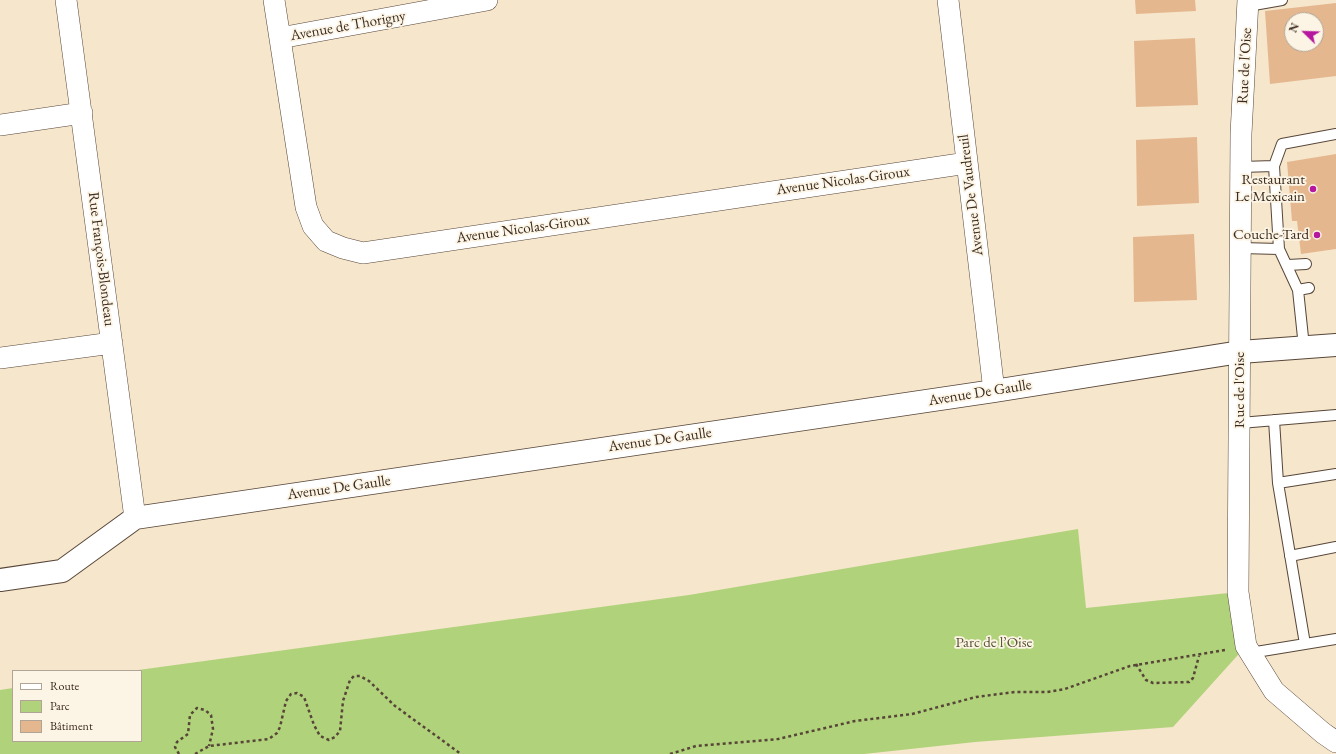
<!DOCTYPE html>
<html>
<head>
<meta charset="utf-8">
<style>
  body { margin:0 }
  #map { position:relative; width:1336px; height:754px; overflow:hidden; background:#f6e6cc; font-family:"EB Garamond",serif }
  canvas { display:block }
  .legend { position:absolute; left:12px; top:670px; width:130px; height:72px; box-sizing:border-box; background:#fcf5e5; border:1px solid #afa495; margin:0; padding:5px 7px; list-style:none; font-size:12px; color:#3b2a1e }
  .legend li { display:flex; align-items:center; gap:8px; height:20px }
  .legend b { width:20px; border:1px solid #afa495 }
  .north { position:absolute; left:1284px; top:12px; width:40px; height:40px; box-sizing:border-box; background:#fcf5e5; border:1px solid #afa495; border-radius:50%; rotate:293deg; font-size:11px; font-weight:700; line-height:16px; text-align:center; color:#3b2a1e }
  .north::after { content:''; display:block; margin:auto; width:14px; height:18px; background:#b5179e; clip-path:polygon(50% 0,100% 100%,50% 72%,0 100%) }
</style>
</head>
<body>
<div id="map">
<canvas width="1336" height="754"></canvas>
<ul class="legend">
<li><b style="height:5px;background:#fff"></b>Route</li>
<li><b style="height:11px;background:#b0d27a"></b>Parc</li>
<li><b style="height:11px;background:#e5b78f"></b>Bâtiment</li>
</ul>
<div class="north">N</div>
</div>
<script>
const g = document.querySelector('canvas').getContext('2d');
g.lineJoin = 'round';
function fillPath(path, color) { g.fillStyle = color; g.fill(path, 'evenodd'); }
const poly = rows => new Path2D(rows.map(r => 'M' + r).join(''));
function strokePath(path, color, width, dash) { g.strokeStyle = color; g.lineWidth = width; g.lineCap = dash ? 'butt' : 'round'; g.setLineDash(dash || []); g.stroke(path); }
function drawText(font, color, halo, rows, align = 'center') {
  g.font = font + ' "EB Garamond",serif'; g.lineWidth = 3.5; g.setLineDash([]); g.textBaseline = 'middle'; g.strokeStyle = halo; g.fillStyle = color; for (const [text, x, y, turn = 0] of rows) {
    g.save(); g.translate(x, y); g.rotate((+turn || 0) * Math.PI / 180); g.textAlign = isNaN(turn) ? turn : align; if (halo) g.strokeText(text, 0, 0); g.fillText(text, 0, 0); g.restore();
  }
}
fillPath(poly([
  [1078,529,1086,608,1238,592,1246,646,1173,727,975,742,864,754,0,754,0,690,13,688,13,741,141,741,141,671,131,671,689,595]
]), '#b0d27a');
fillPath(poly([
  [1135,0,1195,0,1196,11,1136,14],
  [1336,3,1336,76,1270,84,1265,11],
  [1292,20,1316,20,1316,44,1292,44],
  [1195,38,1198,105,1136,107,1134,41],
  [1197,137,1199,203,1137,206,1136,140],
  [1336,154,1336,249,1301,254,1297,221,1292,221,1287,162],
  [1194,234,1197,300,1134,302,1133,237]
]), '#e5b78f');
const service = poly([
  [1248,6,1282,0],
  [1274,166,1279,249,1298,290,1304,347],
  [1241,167,1274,166,1282,144,1336,134],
  [1241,248,1279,249],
  [1288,265,1306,264],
  [1298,290,1309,288],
  [1274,420,1278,483,1336,474],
  [1240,423,1336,415],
  [1278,483,1305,644],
  [1290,556,1336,547],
  [1250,653,1336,639]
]);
const minor = poly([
  [66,0,135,518],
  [274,0,306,207,313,226,326,241,343,248,363,253,967,163],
  [948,0,994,391],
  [1248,0,1241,134,1238,592,1246,646,1274,691,1323,733,1336,742],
  [280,38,487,0],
  [0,125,82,113],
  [0,358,112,343]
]);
const tertiary = poly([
  [0,580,62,571,135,518,994,391,1240,352,1336,345]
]);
strokePath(service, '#574638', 12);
strokePath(minor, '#574638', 22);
strokePath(tertiary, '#574638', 24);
strokePath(poly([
  [1136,664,1146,680,1153,683,1189,682,1193,678,1199,656],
  [179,754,175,747,177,742,188,734,190,715,197,708,205,710,211,715,213,729,209,746],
  [195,754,209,746,269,739,277,733,280,727,286,701,291,694,297,693,304,697,314,725,320,736,329,740,335,737,340,731,343,701,350,680,354,676,360,676,369,681,395,706,461,754],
  [670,754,696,746,778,739,855,721,912,714,976,697,1015,692,1047,692,1065,689,1130,666,1225,650]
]), '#574638', 2.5, [3, 3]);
strokePath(service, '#fff', 10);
strokePath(minor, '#fff', 21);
strokePath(tertiary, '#fff', 22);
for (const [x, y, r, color] of [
  [1313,189,4,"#b5179e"],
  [1317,235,4,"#b5179e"]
]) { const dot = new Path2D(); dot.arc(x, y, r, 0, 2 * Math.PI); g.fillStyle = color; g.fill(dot); strokePath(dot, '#fcf5e5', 1.5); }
drawText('15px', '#3b2a1e', '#fcf5e5', [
  ["Avenue de Thorigny",348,26,-10],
  ["Rue de l'Oise",1245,66,-87],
  ["Avenue Nicolas-Giroux",843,181,-8],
  ["Avenue De Vaudreuil",971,195,-97],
  ["Avenue Nicolas-Giroux",523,229,-8],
  ["Rue François-Blondeau",101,259,83],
  ["Rue de l'Oise",1240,390,-90],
  ["Avenue De Gaulle",980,393,-9],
  ["Avenue De Gaulle",660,440,-8],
  ["Avenue De Gaulle",339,488,-8]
]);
drawText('15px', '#3b2a1e', '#fcf5e5', [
  ["Restaurant",1305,180],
  ["Le Mexicain",1305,197],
  ["Couche-Tard",1309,235]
], 'right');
drawText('15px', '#585435', '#fcf5e5', [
  ["Parc de l’Oise",994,643]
]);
</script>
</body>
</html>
